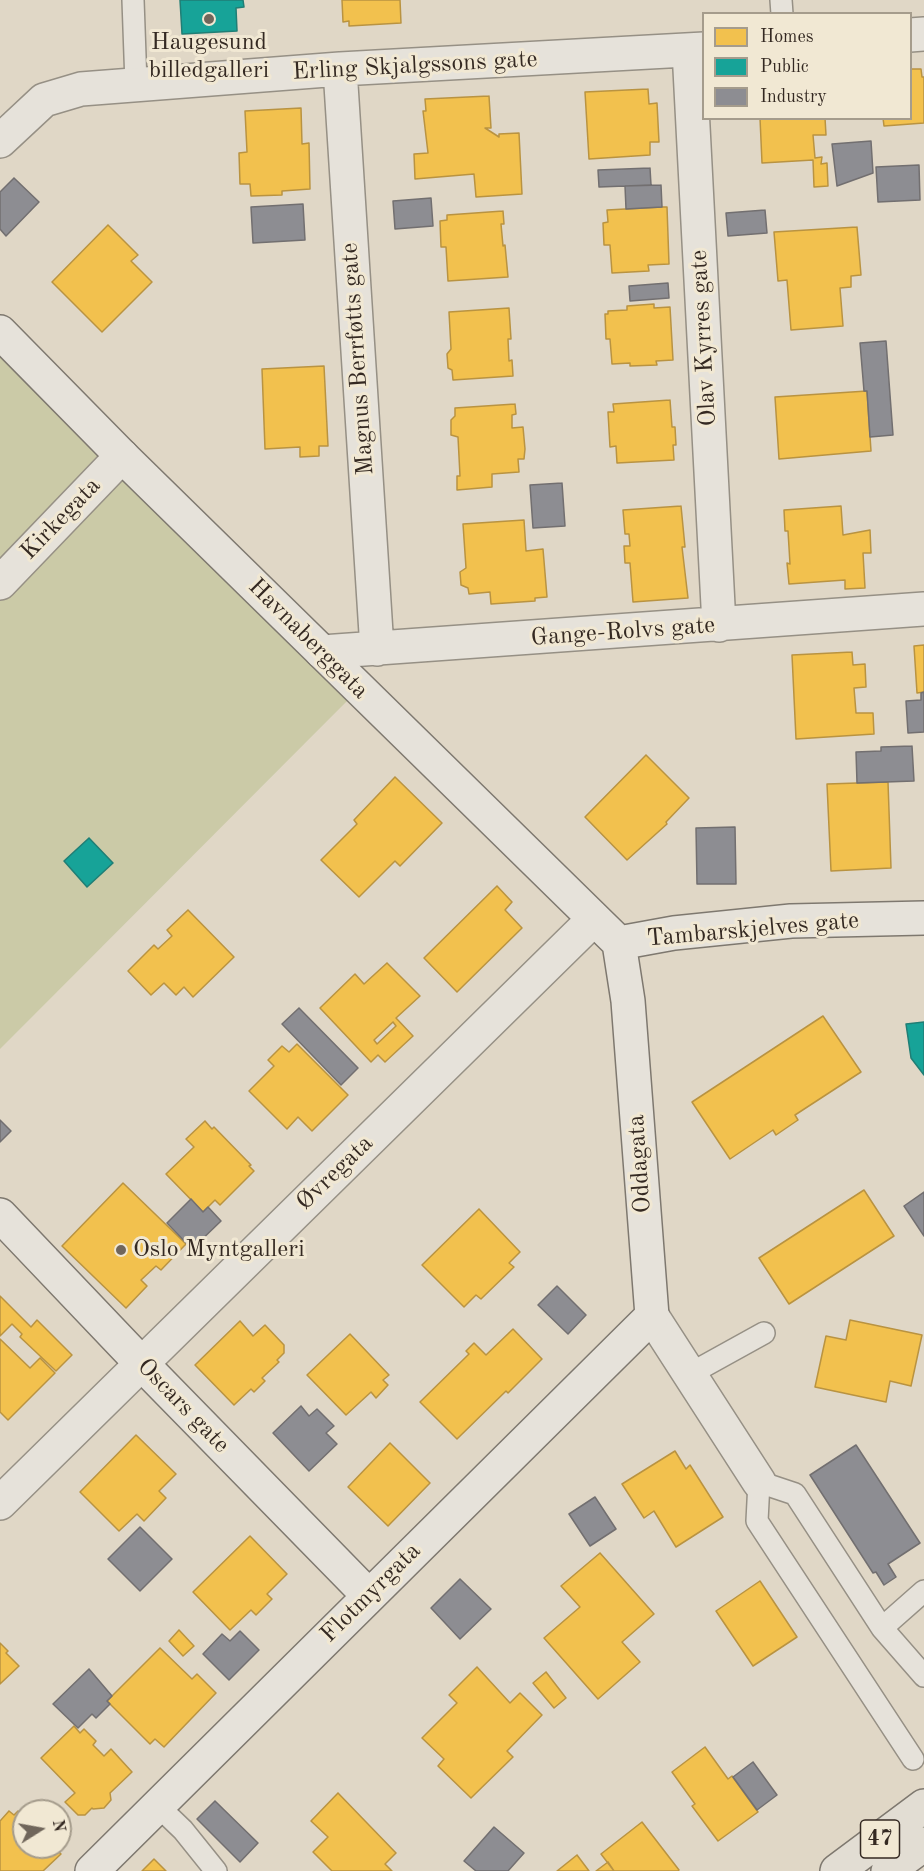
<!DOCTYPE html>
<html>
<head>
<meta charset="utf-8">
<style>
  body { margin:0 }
  #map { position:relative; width:924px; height:1871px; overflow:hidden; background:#e0d7c6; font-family:"Old Standard TT",serif }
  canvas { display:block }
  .legend { position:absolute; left:702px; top:12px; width:210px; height:108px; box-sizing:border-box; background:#f1e8d3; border:2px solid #a59c8c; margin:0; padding:8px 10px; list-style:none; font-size:18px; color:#342922 }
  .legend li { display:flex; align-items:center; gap:12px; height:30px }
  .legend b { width:30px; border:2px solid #a59c8c }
  .north { position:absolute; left:12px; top:1799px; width:60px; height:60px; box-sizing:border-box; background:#f1e8d3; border:2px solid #a59c8c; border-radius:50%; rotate:79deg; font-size:16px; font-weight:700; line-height:24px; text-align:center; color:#342922 }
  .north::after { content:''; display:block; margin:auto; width:21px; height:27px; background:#70665b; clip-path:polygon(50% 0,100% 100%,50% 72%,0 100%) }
</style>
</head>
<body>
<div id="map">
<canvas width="924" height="1871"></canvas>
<ul class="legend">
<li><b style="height:16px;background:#f2c14e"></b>Homes</li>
<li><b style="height:16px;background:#17a398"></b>Public</li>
<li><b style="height:16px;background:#8d8d92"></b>Industry</li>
</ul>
<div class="north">N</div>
</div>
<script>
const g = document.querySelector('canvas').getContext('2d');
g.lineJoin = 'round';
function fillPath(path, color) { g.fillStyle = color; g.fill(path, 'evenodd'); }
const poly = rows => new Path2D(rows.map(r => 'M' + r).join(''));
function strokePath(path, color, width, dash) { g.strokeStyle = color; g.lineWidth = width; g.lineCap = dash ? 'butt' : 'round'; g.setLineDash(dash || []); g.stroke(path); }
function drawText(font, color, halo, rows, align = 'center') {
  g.font = font + ' "Old Standard TT",serif'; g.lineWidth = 6; g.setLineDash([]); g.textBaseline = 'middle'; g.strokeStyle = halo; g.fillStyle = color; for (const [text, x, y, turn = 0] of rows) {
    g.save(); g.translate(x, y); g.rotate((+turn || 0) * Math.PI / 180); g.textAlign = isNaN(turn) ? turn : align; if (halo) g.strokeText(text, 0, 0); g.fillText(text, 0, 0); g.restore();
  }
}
fillPath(poly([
  [0,332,359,689,0,1049]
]), '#cbcaa7');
const homes = poly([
  [342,0,400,0,401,23,349,26,349,21,343,22,342,0],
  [910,69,921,69,922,77,924,77,924,123,884,126,883,118,910,118,910,69],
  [648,89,649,104,657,103,659,142,650,142,650,155,589,159,585,92,648,89],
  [489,96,491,128,485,128,499,137,499,134,519,133,522,194,476,197,474,174,415,179,414,154,428,153,423,111,426,111,425,99,489,96],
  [301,108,302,144,309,143,310,189,282,191,282,195,251,196,250,184,240,184,239,153,247,152,245,111,301,108],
  [760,118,825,118,826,135,813,135,815,158,822,157,821,164,827,163,828,186,814,187,813,160,762,163,760,118],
  [662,207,667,207,669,264,648,265,649,271,612,273,610,245,604,245,603,223,608,222,607,210,662,207],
  [503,211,504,224,501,224,503,246,505,245,508,277,448,281,446,247,441,247,440,221,447,220,447,215,503,211],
  [108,225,138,255,131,261,152,282,102,332,52,282,108,225],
  [857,227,861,275,851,276,851,287,840,288,843,326,791,330,787,280,778,281,774,232,857,227],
  [654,304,654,308,670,307,673,360,656,361,657,365,630,366,630,363,612,364,610,339,606,339,605,314,608,314,608,311,627,310,627,306,654,304],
  [509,308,511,339,508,339,509,361,512,360,513,376,453,380,452,370,448,368,447,354,451,349,449,312,509,308],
  [324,366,328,446,319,446,319,456,300,457,300,447,265,449,262,369,324,366],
  [867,391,871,451,779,459,775,397,867,391],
  [670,400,672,427,675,427,676,445,673,445,674,460,617,463,616,446,610,447,608,412,614,412,613,404,670,400],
  [515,404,516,414,512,415,512,428,523,427,525,449,524,459,518,459,519,472,492,474,492,487,457,490,457,476,460,476,458,437,451,435,451,420,455,416,455,408,515,404],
  [681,506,685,547,682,547,688,598,633,602,630,563,625,563,624,546,630,546,629,534,625,534,623,510,681,506],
  [841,506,843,535,870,530,871,553,863,553,865,588,845,589,845,580,789,584,787,563,790,564,788,531,785,531,784,510,841,506],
  [524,520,526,551,543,549,547,597,535,598,535,601,491,604,490,592,469,594,468,588,461,585,460,572,466,568,463,524,524,520],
  [924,645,924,692,917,693,914,646,924,645],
  [852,652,853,665,865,664,866,687,854,688,856,713,873,713,874,734,796,739,792,655,852,652],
  [646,755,689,798,666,822,667,824,627,860,585,817,646,755],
  [395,777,442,823,400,866,395,861,359,897,321,860,357,824,354,820,395,777],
  [888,782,891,868,831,871,827,784,888,782],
  [497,886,512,902,505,910,522,928,457,992,424,958,497,886],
  [188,910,234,957,193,997,184,987,176,995,164,983,151,995,128,971,154,945,158,949,172,936,167,930,188,910],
  [387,963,420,996,396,1018,413,1036,385,1062,378,1055,371,1062,320,1008,355,974,364,984,387,963],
  [393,1022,396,1026,377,1044,374,1040,393,1022],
  [823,1016,861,1072,795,1115,798,1120,776,1135,773,1130,730,1159,692,1102,823,1016],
  [297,1044,348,1095,312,1131,298,1117,287,1129,249,1091,274,1066,268,1060,282,1046,289,1052,297,1044],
  [205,1121,212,1129,214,1127,251,1165,249,1166,254,1171,220,1205,215,1200,203,1212,166,1174,194,1147,186,1139,205,1121],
  [123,1183,186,1244,161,1270,156,1266,141,1280,147,1286,126,1308,62,1246,123,1183],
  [864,1190,894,1236,789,1304,759,1258,864,1190],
  [479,1209,520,1252,509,1263,514,1267,481,1299,476,1295,464,1307,422,1265,479,1209],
  [0,1296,31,1327,37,1320,72,1355,56,1371,20,1337,22,1334,12,1324,0,1336,0,1296],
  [850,1320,922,1335,911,1386,890,1381,886,1402,815,1387,826,1336,846,1340,850,1320],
  [240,1321,253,1336,265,1325,284,1345,284,1353,277,1360,279,1362,262,1378,265,1381,254,1392,251,1389,234,1405,195,1365,240,1321],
  [513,1329,542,1359,508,1393,506,1391,457,1439,420,1402,469,1354,466,1351,474,1343,486,1355,513,1329],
  [350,1334,389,1375,383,1380,388,1385,376,1398,371,1392,346,1415,307,1375,350,1334],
  [0,1339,30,1368,40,1358,55,1373,8,1420,0,1412,0,1339],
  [136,1435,176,1474,159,1491,166,1498,144,1521,137,1514,119,1531,80,1492,136,1435],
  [390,1443,430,1483,388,1526,348,1487,390,1443],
  [675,1451,686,1469,690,1465,723,1517,676,1547,654,1511,644,1518,622,1484,675,1451],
  [250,1536,287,1574,267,1594,272,1599,256,1615,251,1610,230,1630,193,1592,250,1536],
  [600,1553,654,1614,622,1642,640,1662,598,1699,544,1638,580,1607,561,1586,600,1553],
  [760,1581,797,1637,753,1666,716,1611,760,1581],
  [179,1630,194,1646,183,1656,169,1641,179,1630],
  [0,1643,8,1651,6,1653,19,1666,0,1684,0,1643],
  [160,1648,192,1679,197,1674,216,1693,164,1747,155,1739,150,1744,107,1701,160,1648],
  [477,1667,510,1703,520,1693,542,1715,507,1751,513,1757,471,1798,438,1766,444,1759,422,1738,457,1703,449,1695,477,1667],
  [546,1672,566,1698,554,1708,533,1683,546,1672],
  [74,1726,80,1733,84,1729,96,1741,93,1745,104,1756,111,1749,132,1772,110,1793,111,1800,104,1808,93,1809,92,1808,85,1815,78,1815,65,1802,75,1793,41,1758,74,1726],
  [705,1747,728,1779,732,1776,758,1812,718,1841,692,1806,695,1804,672,1772,705,1747],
  [338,1793,396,1853,385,1864,392,1871,332,1871,313,1852,328,1837,311,1821,338,1793],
  [9,1811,14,1815,18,1811,24,1817,24,1847,54,1847,61,1854,43,1871,0,1871,0,1821,9,1811],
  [642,1822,679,1870,678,1871,614,1871,601,1854,642,1822],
  [577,1855,589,1871,557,1871,577,1855],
  [154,1859,166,1871,142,1871,154,1859],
  [608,1862,614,1871,596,1871,608,1862]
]);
fillPath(homes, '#f2c14e');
strokePath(homes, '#b99341', 1.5);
const public = poly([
  [180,0,243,0,244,7,236,8,237,31,182,34,180,0],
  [89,838,113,863,87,887,64,861,89,838],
  [924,1022,924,1075,911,1058,906,1024,924,1022]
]);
fillPath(public, '#17a398');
strokePath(public, '#207e75', 1.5);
const industry = poly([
  [871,141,873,173,837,186,832,144,871,141],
  [919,165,920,200,878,202,876,167,919,165],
  [650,168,651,185,599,187,598,170,650,168],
  [14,178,39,202,6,236,0,229,0,192,14,178],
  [661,185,662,207,626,209,625,186,661,185],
  [431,198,433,226,395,229,393,201,431,198],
  [303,204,305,240,253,243,251,207,303,204],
  [765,210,767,233,728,236,726,213,765,210],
  [668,283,669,298,630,301,629,286,668,283],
  [886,341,893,435,870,437,867,391,864,391,860,343,886,341],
  [562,483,565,526,533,528,530,485,562,483],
  [924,692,924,732,908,733,906,701,921,700,921,693,924,692],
  [912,746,914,781,857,783,856,752,881,751,881,747,912,746],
  [735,827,736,884,697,884,696,828,735,827],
  [299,1008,358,1068,341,1085,282,1024,299,1008],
  [0,1120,11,1131,0,1142,0,1120],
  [924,1192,924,1236,904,1206,924,1192],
  [191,1199,203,1212,208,1207,221,1221,192,1249,167,1223,191,1199],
  [557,1286,586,1315,568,1334,538,1305,557,1286],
  [301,1406,309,1416,317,1409,334,1426,326,1433,337,1444,309,1471,273,1433,301,1406],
  [856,1445,920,1543,888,1564,896,1577,884,1585,876,1572,873,1573,810,1475,856,1445],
  [595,1497,616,1529,590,1546,569,1514,595,1497],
  [140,1527,172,1559,140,1591,108,1559,140,1527],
  [460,1579,491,1609,460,1639,431,1608,460,1579],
  [240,1631,259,1650,229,1680,203,1654,222,1634,230,1641,240,1631],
  [89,1669,112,1696,107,1701,110,1704,96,1718,92,1714,78,1728,53,1704,89,1669],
  [753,1762,777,1795,757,1810,733,1777,753,1762],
  [215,1801,258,1843,240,1862,197,1819,215,1801],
  [494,1827,524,1853,508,1871,476,1871,464,1861,494,1827]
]);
fillPath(industry, '#8d8d92');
strokePath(industry, '#726f70', 1.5);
const lane = poly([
  [133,0,136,84],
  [781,0,782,14],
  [688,1375,764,1333],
  [882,1628,924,1591],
  [913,1759,757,1521,759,1482,795,1494,882,1628,924,1676],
  [158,1806,183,1830,216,1871]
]);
const street = poly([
  [910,35,924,34],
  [689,50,719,625],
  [340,69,377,649],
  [0,141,44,100,81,89,340,69,704,49],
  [0,583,122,456],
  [322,652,924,609],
  [652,1316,759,1482],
  [0,1503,594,919]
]);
const secondary = poly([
  [0,332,122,456,619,943],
  [619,943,674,933,791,921,924,918],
  [0,1215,141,1363,368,1595],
  [92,1871,652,1316,628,1001,619,943]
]);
const primary = poly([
  [837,1871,924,1806],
  [888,1871,924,1844]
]);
strokePath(lane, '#969085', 24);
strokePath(street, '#969085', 36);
strokePath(secondary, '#7e786f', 36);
strokePath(primary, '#7e786f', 36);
strokePath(lane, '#e6e2da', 21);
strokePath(street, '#e6e2da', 33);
strokePath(secondary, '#e6e2da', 33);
strokePath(primary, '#e2ddd3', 33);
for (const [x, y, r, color] of [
  [209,19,6,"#70665b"],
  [121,1250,6,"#70665b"]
]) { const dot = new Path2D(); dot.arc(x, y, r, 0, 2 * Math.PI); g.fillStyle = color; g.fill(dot); strokePath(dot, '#f1e8d3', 2); }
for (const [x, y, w] of [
  [880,1839,39]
]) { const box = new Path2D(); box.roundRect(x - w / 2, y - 19, w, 38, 4.5); g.fillStyle = '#f1e8d3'; g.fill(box); strokePath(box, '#342922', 1.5); }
drawText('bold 22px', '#342922', null, [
  ["47",880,1839]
]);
drawText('24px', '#342922', '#f1e8d3', [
  ["Haugesund",209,43],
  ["billedgalleri",209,71],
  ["Oslo Myntgalleri",133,1250,"left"]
]);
drawText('24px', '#342922', '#f1e8d3', [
  ["Erling Skjalgssons gate",415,66,-3],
  ["Olav Kyrres gate",704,338,-93],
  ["Magnus Berrføtts gate",358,359,-94],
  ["Kirkegata",61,519,-46],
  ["Gange-Rolvs gate",623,632,-4],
  ["Havnaberggata",308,639,45],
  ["Tambarskjelves gate",753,930,-5],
  ["Oddagata",640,1164,-94],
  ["Øvregata",335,1173,-44],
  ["Oscars gate",183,1406,46],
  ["Flotmyrgata",371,1593,-45]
]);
</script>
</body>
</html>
